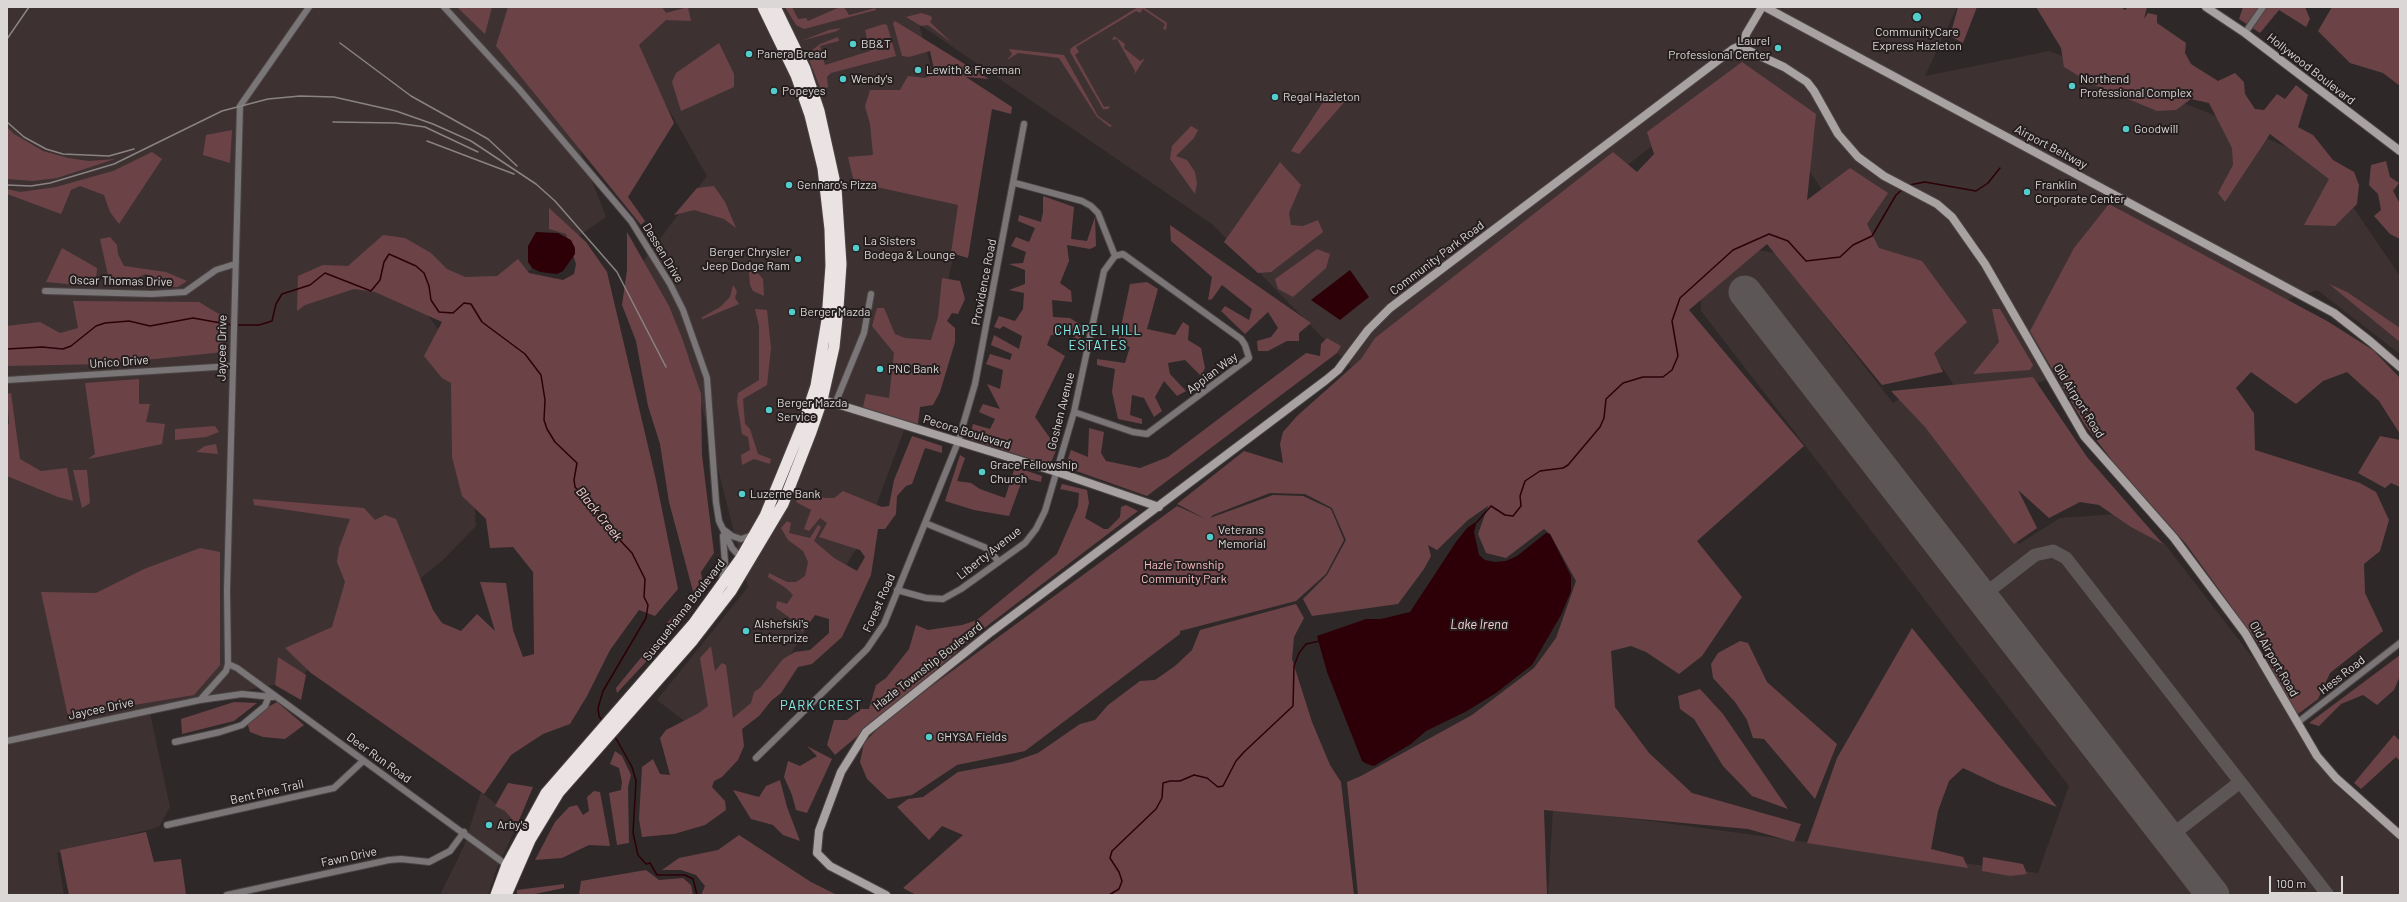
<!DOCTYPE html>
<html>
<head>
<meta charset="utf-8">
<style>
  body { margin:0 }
  #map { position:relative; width:2407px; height:902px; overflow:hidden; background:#2f2828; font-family:Barlow,sans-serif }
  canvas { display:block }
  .frame { position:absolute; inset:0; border:8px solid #dcd7d7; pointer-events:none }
  .scale { position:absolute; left:2269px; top:876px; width:74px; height:18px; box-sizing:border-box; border:2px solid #dcd7d7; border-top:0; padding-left:5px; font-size:12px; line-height:14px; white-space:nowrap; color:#dcd7d7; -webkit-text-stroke:3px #251e1f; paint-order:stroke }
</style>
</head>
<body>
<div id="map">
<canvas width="2407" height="902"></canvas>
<div class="frame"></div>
<div class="scale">100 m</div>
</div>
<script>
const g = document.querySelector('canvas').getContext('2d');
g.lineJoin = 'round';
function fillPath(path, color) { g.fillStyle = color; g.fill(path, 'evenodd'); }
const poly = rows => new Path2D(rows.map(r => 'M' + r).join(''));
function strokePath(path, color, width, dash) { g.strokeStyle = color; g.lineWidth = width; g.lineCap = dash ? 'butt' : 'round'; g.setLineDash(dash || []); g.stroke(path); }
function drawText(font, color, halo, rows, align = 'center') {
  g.font = font + ' Barlow,sans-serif'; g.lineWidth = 4; g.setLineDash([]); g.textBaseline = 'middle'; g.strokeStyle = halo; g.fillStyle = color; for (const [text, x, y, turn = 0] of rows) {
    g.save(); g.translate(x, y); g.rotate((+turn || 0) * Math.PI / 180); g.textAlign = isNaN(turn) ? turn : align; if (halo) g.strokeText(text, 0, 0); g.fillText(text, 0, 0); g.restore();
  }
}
fillPath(poly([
  [7,7,524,7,606,217,514,281,410,291,465,366,476,526,443,560,295,681,149,708,170,807,159,827,57,853,64,895,7,895],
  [610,7,1779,7,1783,9,1784,7,1957,7,1925,76,2049,51,2204,111,2323,163,2400,276,2400,354,2317,290,1968,406,1744,74,1359,375,1212,224,919,24,968,196,927,368,866,533,760,704,722,750,657,700,748,587,690,360,639,267,707,176],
  [1757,250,1776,253,1893,403,1907,395,2019,544,2060,518,2116,514,2164,543,2266,675,2310,753,2337,786,2400,841,2400,895,1548,895,1553,808,2038,873,2069,786,1701,311,1701,300],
  [481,792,505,811,517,825,496,870,488,895,440,895,464,846]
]), '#3e3132');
fillPath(poly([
  [457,7,492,7,485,34],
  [508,7,662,7,666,13,688,7,691,21,666,20,639,45,674,123,628,197,645,221,641,225,496,46],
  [785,7,792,7,798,19,806,18,808,21,840,7,844,7,849,15,875,8,876,10,804,29,796,25],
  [1138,7,1143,7,1167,23,1166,30,1163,29,1165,24,1143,9,1140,13,1136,11,1076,47,1079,52,1075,55,1104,107,1110,106,1108,109,1103,109,1070,52,1071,48],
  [1958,7,1977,7,1963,43,1950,36],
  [2036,7,2121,7,2125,10,2128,7,2147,7,2144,19,2148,13,2157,15,2157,23,2186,43,2185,53,2191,64,2218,81,2235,73,2244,82,2245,94,2255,109,2264,110,2277,94,2285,99,2296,85,2308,95,2298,127,2313,135,2333,160,2354,172,2359,185,2357,204,2335,226,2304,225,2329,179,2270,134,2225,202,2218,193,2233,165,2232,148,2209,103,2191,99,2176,110,2157,111,2092,84,2064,67,2061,48],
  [2243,7,2305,7,2310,19,2306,27,2279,10,2260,33,2239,19],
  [2332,7,2400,7,2400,86,2383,73,2350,63,2318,31],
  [921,13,931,16,932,19,930,22,952,43,928,25,921,26,906,17],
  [895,21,989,79,966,77,1012,107,1011,114,992,109,968,258,951,253,958,205,854,182,848,157,873,155,870,124,865,106,870,90,900,90,908,76,925,78,935,74,930,51,909,57,902,56,893,23],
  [884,24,887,25,896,56,831,73,827,77,828,87,821,90,810,62,811,51,820,44,838,37,839,41,820,46,825,65,870,51,865,30],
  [841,28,837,31,801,41,829,30],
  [1114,36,1125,44,1124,48,1140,61,1145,58,1134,75,1135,71,1117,39,1112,40],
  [719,43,734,74,734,87,681,111,672,82,676,73],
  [1009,49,1064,55,1098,116,1112,126,1110,127,1097,117,1059,58,1018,53,1007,60,1012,54],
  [1742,62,1816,114,1807,200,1850,168,1888,193,1867,224,1879,248,1922,261,1967,322,1934,353,1943,372,1882,385,1767,244,1689,310,1804,446,1697,541,1742,597,1702,656,1679,674,1646,652,1631,646,1611,651,1615,707,1649,753,1692,793,1801,824,1794,842,1748,829,1544,810,1547,895,1358,895,1347,782,1361,776,1472,715,1534,668,1556,638,1576,581,1550,534,1544,529,1506,558,1486,553,1478,534,1488,506,1468,520,1437,550,1428,545,1431,556,1424,569,1398,604,1312,616,1303,599,1327,575,1346,540,1332,508,1305,494,1270,493,1213,515,1210,518,1273,495,1303,496,1331,509,1344,540,1326,574,1296,601,1180,631,1180,634,1025,751,957,765,912,795,888,799,867,779,860,762,864,743,888,718,1177,506,1206,519,1177,504,1244,451,1283,463,1280,444,1283,432,1297,416,1361,359,1375,338,1613,152,1637,172,1654,154,1647,132],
  [1331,90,1347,99,1299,154,1291,151],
  [1191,126,1198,130,1194,138,1176,156,1187,160,1195,172,1197,183,1195,194,1170,159,1172,146],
  [7,127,14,134,43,151,68,158,89,161,115,159,57,178,33,181,7,179],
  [232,130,230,163,203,155,206,135],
  [152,152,162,159,119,224,110,212,104,195,80,186,71,190,61,214,7,194,7,189,20,192,56,187,113,171],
  [2386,161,2390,177,2399,183,2393,191,2400,204,2400,239,2390,234,2374,216,2381,210,2378,194,2369,185,2371,165],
  [1280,162,1301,185,1289,213,1291,225,1303,226,1318,220,1323,232,1271,272,1258,273,1224,242],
  [714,186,725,202,736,228,724,219,694,210,674,215,697,188],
  [1043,196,1074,207,1071,239,1087,241,1095,217,1096,246,1090,249,1067,245,1069,261,1060,283,1071,291,1072,302,1052,300,1053,317,1070,318,1084,327,1078,347,1072,334,1051,335,1047,345,1065,356,1035,417,1057,448,1050,465,969,439,973,424,990,429,995,419,979,412,983,404,1000,409,987,384,1000,389,1003,370,986,364,990,354,1010,360,1012,354,991,345,994,335,1019,349,1022,336,1003,326,1000,329,994,327,999,316,1015,321,1023,309,1024,293,1009,290,1025,284,1025,270,1009,264,1023,263,1026,252,1011,246,1016,237,1029,242,1035,228,1018,221,1019,215,1041,222,1043,212],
  [2109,204,2327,321,2373,350,2400,378,2400,434,2379,401,2347,372,2323,381,2296,404,2251,372,2236,388,2254,413,2255,450,2360,483,2376,492,2389,520,2380,551,2364,564,2365,593,2383,631,2330,673,2318,699,2298,714,2286,698,2263,650,2186,544,2114,463,2085,425,2030,331,2074,248],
  [549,208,586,242,607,272,656,480,678,589,655,616,639,610,610,650,587,696,570,724,543,734,511,755,484,794,311,673,285,648,332,627,345,582,337,562,339,548,350,519,254,505,253,499,364,508,375,520,385,515,396,519,433,610,442,623,461,631,477,614,495,631,480,582,506,583,513,630,523,657,534,654,533,572,513,547,490,548,486,519,462,496,452,457,451,383,442,378,424,356,442,322,375,292,354,289,305,305,297,311,298,276,323,265,348,266,383,235,405,238,431,253,447,269,465,277,497,276,518,259,529,273,563,280,574,274,576,264,566,234,549,229],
  [1170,225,1311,323,1299,333,1299,341,1287,341,1268,351,1258,351,1257,341,1271,337,1278,328,1268,312,1245,334,1221,311,1225,306,1249,320,1252,309,1222,285,1212,299,1208,300,1212,277,1171,241],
  [627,232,669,306,682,338,701,394,702,455,714,553,701,572,704,594,694,595,669,502,660,444,648,406,636,341,622,305,627,270],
  [110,237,117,245,118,254,124,266,166,272,187,281,178,287,158,286,146,274,129,281,124,277,109,280,100,239],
  [62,248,97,268,96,280,88,286,46,282],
  [1317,249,1330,254,1326,268,1293,297,1278,289,1275,279],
  [748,262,763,279,764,296,753,291,750,285],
  [942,278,960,281,965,299,958,314,952,313,947,321,955,328,955,342,940,392,933,405,920,407,918,424,863,407,866,394,889,398,894,353,872,326,877,308,884,308,895,334,905,338,931,340,938,317],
  [1147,282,1158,289,1147,329,1175,335,1183,322,1189,326,1188,340,1201,348,1205,368,1201,376,1185,360,1168,363,1170,374,1186,391,1177,396,1164,381,1155,397,1162,411,1154,417,1144,398,1132,395,1130,415,1142,419,1142,424,1118,419,1112,392,1115,369,1097,365,1097,359,1125,363,1130,347,1118,341,1130,284],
  [2329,284,2347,292,2400,328,2400,342],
  [733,285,737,291,735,298,739,304,703,319,701,318,720,307,730,297],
  [73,301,199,302,224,317,224,352,105,364,7,366,7,326,40,322,60,333,78,328],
  [755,309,767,310,771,348,767,385,743,399,745,424,750,429,758,454,771,459,770,464,754,459,742,465,741,455,750,450,748,437,742,434,737,402,738,393,759,380,759,326],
  [1992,309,2000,309,2033,365,2030,370,1973,374,1999,342],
  [1327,338,1341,346,1337,353,1147,496,1065,467,1071,450,1088,457,1089,428,1104,432,1101,453,1106,461,1140,468,1168,457,1306,353,1320,356,1321,344],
  [2033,377,2087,457,2163,544,2131,527,2099,505,2080,502,2049,518,2018,490,2037,528,2014,544,1925,427,1891,391],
  [139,379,139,404,150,404,146,422,165,424,162,444,88,459,95,454,85,383],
  [11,393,20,459,41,471,67,468,73,501,58,497,7,476,7,425,9,424,7,394],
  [215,426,219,432,206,437,175,440,175,429],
  [912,436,942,446,942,453,925,448,912,484,906,486,897,496,896,514,885,529,878,529,871,575,842,637,812,664,798,667,781,693,771,701,759,716,742,729,744,746,738,760,722,777,714,781,712,787,725,801,726,810,705,825,674,834,642,837,639,819,642,767,653,759,660,774,670,775,660,738,666,730,699,713,708,706,700,658,711,646,715,671,722,663,726,665,733,718,751,703,754,692,760,688,783,659,795,652,810,650,829,633,829,619,815,615,802,632,797,623,776,608,777,601,787,604,793,595,786,588,768,577,769,573,787,582,796,582,805,576,808,562,803,551,788,540,781,528,787,521,791,523,789,533,810,538,818,525,821,527,814,541,834,558,857,571,865,557,860,550,819,537,827,523,820,518,809,531,804,529,811,510,796,502,800,490,825,498,834,498,843,491,882,507,889,506,894,480],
  [2380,436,2400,440,2400,487,2391,483,2385,488,2358,473],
  [216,444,218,454,196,452,205,446],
  [960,455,965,458,957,481,971,483,980,489,1005,498,1015,467,1042,476,1041,482,1023,478,1009,516,974,510,945,501],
  [73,470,87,470,90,503,82,508],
  [1062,484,1087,490,1089,503,1085,518,1104,529,1108,529,1120,517,1121,507,1126,505,1138,511,987,626,835,755,827,745,834,720,847,720,861,709,869,709,876,685,886,678,909,649,916,625,928,630,962,625,977,620,1057,554,1078,506,1079,493,1060,489],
  [200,548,220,552,220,665,194,695,68,716,41,592,96,593,144,569],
  [688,601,693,609,673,631,667,623],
  [1296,604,1304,618,1294,637,1292,659,1312,722,1330,765,1341,782,1354,895,916,895,903,888,963,835,942,826,929,840,897,807,908,799,923,797,958,772,1012,762,1038,753,1080,724,1095,720,1108,705,1140,681,1155,680,1175,666,1192,650,1200,630],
  [1912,628,2057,807,1999,785,1963,768,1949,781,1938,811,1931,849,1963,857,1968,868,1807,843,1837,758],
  [1740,641,1748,643,1767,682,1837,744,1815,799,1764,739,1753,738,1747,720,1735,702,1713,678,1711,664,1718,653],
  [653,643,658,649,617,693,616,688],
  [2400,655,2400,676,2394,690,2377,705,2363,695,2341,704,2319,726,2309,723],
  [278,657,306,675,301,700,275,685],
  [1700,689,1723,714,1788,809,1752,796,1723,766,1694,719,1680,709,1678,696],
  [234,702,257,703,234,721,182,734,181,719],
  [277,702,304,725,285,739,263,737,250,732,246,719],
  [2394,735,2400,741,2400,761,2396,757,2361,789,2354,783],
  [807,746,832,759,807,813,796,810,792,795,784,777,788,761,800,766,817,756],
  [615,751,622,756,631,775,628,787,629,843,617,845,609,793,621,790,622,782,619,768,610,764],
  [780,780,787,807,800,841,783,835,773,825,751,819,733,790,759,797,766,786],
  [508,783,533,787,517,825,505,811,495,806],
  [594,791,600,792,610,846,589,845,562,858,535,860,555,822,569,807,577,805,583,815,589,811,587,797],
  [146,832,154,862,181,859,186,895,69,895,60,850],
  [739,835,811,882,837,895,701,895,705,886,696,875,681,870,662,870,679,858,718,850],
  [1983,857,2023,864,2027,874,2010,876,1982,871],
  [646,870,659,880,683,878,691,885,693,895,579,895,581,881],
  [564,884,564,888,530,895,517,895,517,890]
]), '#6b4347');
fillPath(poly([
  [536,232,558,233,571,240,575,248,575,254,563,271,557,274,540,272,532,268,528,262,528,246],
  [1350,270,1369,297,1340,320,1311,300],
  [1477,521,1474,532,1479,555,1485,560,1495,562,1506,561,1517,556,1546,533,1550,534,1571,576,1571,591,1561,615,1532,665,1496,693,1467,711,1426,731,1411,744,1374,766,1367,764,1362,761,1327,672,1317,636,1366,619,1381,619,1410,612,1456,542,1467,528]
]), '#2d0007');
strokePath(poly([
  [1909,185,1925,182,1976,191,1988,183,2000,168],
  [236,325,259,325,272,321,276,304,282,294,310,285,325,273,371,291,380,280,384,262,389,254,416,266,424,273,429,286,431,300,439,312,453,313,464,303,471,304,482,322,525,354,541,375,545,400,544,420,547,429,555,442,577,463,574,480,575,487,581,494,595,504,602,521,632,553,645,579,644,597,648,605,646,618,603,691,598,708,599,716,603,722],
  [7,349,42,347,63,349,71,346,96,326,105,323,129,321,150,326,193,318,232,325],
  [1477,522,1491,506,1505,515,1513,516,1521,506,1520,496,1525,481,1540,471,1563,468,1568,465,1600,427,1604,418,1606,399,1623,383,1643,377,1663,377,1672,370,1678,356,1672,321,1680,298,1733,250,1769,234,1788,241,1806,261,1840,257,1853,245,1872,236,1896,195,1903,189],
  [614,735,632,767,636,781,633,833,638,855,646,864,650,863,657,875,685,875,693,879,697,895],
  [1109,895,1119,889,1122,881,1119,872,1110,858,1112,851,1156,809,1162,798,1163,783,1170,781,1180,781,1194,775,1207,778,1218,787,1223,786,1236,761,1244,752,1293,706,1294,666,1299,653,1306,644,1320,641]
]), '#2d0007', 1.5);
strokePath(poly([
  [1981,597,2035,555,2053,551,2066,558,2328,895],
  [2168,838,2240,782]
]), '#5c5656', 13);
strokePath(poly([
  [1745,292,2213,895]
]), '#5c5656', 33);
const street = poly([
  [444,7,519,89,631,221,670,284,683,310,707,378,716,502,719,521,732,548,742,559],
  [2245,33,2263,7],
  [1015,183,1082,201,1091,206,1098,213,1115,256],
  [45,291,152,294,185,292,216,270,235,264],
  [7,380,232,366],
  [835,404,864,333,871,294],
  [1074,412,1133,432,1147,434,1249,358,1245,345,1241,339,1123,254,1115,256],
  [925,523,984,547,989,550,999,562],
  [724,530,732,536,741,539,753,535],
  [722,580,725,562,723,536],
  [897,590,926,598,943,599,961,589,1025,543,1036,529,1045,511,1074,412,1104,271,1115,256],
  [228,664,237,668,508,866],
  [200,700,242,694,273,697],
  [2297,723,2400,643],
  [7,741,200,700,226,671,228,664,227,590,240,106,309,7],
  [175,742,220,732,242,725,265,706,269,696],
  [756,758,867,649,884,624,958,442,975,384,1024,124],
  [167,825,334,788,363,761],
  [227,895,389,860,401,859,429,862,450,851,464,832]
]);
const secondary = poly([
  [1762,7,1746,34,1744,44,1747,50,1784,67,1807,82,1814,91,1838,134,1858,157,1884,176,1937,204,1952,217,1985,264,2084,436,2174,538,2245,633,2317,756,2336,778,2400,835],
  [1765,7,2334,313,2371,342,2400,367],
  [2206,7,2245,33,2400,151],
  [817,398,1057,472,1159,507],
  [886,895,830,866,817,853,819,831,841,772,866,732,991,632,1326,380,1338,370,1368,330,1390,308,1733,49,1744,44]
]);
const highway = poly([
  [496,895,507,865,546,793,694,623,741,558,765,516,806,416,816,386,827,320,831,266,830,229,823,168,810,115,796,75,763,7],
  [506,895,530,840,559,792,693,640,731,591,783,504,811,432,822,400,834,347,838,308,841,264,836,188,819,111,805,69,775,7]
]);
strokePath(street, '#4b4444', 8);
strokePath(secondary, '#4b4444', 10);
strokePath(highway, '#4b4444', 13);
strokePath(street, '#7a7677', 6);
strokePath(secondary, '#a8a2a2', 8);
strokePath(highway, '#ebe2e3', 11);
strokePath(poly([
  [7,39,29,7],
  [340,43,411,96,488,139,517,166],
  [7,122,24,137,46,149,63,154,109,156,134,149],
  [333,122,396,123,425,127,478,152],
  [427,141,514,174],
  [7,185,31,186,50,183,114,164,222,111,268,99,300,96,334,97,396,111,433,124,471,141,536,184,555,201,617,272,666,367]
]), '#898383', 1.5);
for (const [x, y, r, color] of [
  [1917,17,5,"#53cdcb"],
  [853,44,4,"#53cdcb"],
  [1778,48,4,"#53cdcb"],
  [749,54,4,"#53cdcb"],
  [918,70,4,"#53cdcb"],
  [843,79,4,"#53cdcb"],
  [2072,86,4,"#53cdcb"],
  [774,91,4,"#53cdcb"],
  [1275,97,4,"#53cdcb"],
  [2126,129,4,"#53cdcb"],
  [789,185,4,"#53cdcb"],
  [2027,192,4,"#53cdcb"],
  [856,248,4,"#53cdcb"],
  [798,259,4,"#53cdcb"],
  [792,312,4,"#53cdcb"],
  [880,369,4,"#53cdcb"],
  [769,410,4,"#53cdcb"],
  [982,472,4,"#53cdcb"],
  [742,494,4,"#53cdcb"],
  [1210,537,4,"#53cdcb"],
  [746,631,4,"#53cdcb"],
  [929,737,4,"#53cdcb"],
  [489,825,4,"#53cdcb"]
]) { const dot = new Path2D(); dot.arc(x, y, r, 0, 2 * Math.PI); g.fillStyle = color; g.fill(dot); strokePath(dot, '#251e1f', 1.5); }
drawText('12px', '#dcd7d7', '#251e1f', [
  ["CommunityCare",1917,32,"center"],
  ["Express Hazleton",1917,46,"center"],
  ["Laurel",1770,41,"right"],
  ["Professional Center",1770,55,"right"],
  ["BB&T",861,44],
  ["Panera Bread",757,54],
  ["Lewith & Freeman",926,70],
  ["Wendy's",851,79],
  ["Northend",2080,79],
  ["Professional Complex",2080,93],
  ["Popeyes",782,91],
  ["Regal Hazleton",1283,97],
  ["Goodwill",2134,129],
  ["Gennaro's Pizza",797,185],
  ["Franklin",2035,185],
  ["Corporate Center",2035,199],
  ["La Sisters",864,241],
  ["Bodega & Lounge",864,255],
  ["Berger Chrysler",790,252,"right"],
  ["Jeep Dodge Ram",790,266,"right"],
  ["Berger Mazda",800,312],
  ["PNC Bank",888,369],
  ["Berger Mazda",777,403],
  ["Service",777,417],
  ["Grace Fellowship",990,465],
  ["Church",990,479],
  ["Luzerne Bank",750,494],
  ["Veterans",1218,530],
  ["Memorial",1218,544],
  ["Alshefski's",754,624],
  ["Enterprize",754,638],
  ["GHYSA Fields",937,737],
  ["Arby's",497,825]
], 'left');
drawText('12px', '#dcd7d7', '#251e1f', [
  ["Hollywood Boulevard",2311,69,38],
  ["Airport Beltway",2051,147,28],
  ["Dessen Drive",663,253,59],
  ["Community Park Road",1437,258,-37],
  ["Oscar Thomas Drive",121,281,1],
  ["Providence Road",984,282,-79],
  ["Jaycee Drive",222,348,-89],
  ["Unico Drive",119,362,-4],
  ["Appian Way",1212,373,-37],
  ["Old Airport Road",2079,401,58],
  ["Goshen Avenue",1061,411,-76],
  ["Pecora Boulevard",967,432,17],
  ["Liberty Avenue",989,553,-38],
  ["Forest Road",879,603,-66],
  ["Susquehanna Boulevard",684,610,-52],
  ["Old Airport Road",2274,659,60],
  ["Hazle Township Boulevard",928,666,-38],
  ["Hess Road",2342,675,-38],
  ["Jaycee Drive",101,709,-12],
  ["Deer Run Road",379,758,36],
  ["Bent Pine Trail",267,792,-13],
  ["Fawn Drive",349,857,-12]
]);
drawText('12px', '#f8bec2', '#251e1f', [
  ["Hazle Township",1184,565],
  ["Community Park",1184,579]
]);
g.letterSpacing = '1px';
drawText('13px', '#85f1ee', '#251e1f', [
  ["CHAPEL HILL",1098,331],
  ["ESTATES",1098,346],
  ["PARK CREST",821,706]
]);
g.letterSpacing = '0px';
drawText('italic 13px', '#f8d0d3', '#251e1f', [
  ["Black Creek",599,514,51],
  ["Lake Irena",1479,625]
]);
</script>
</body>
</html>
